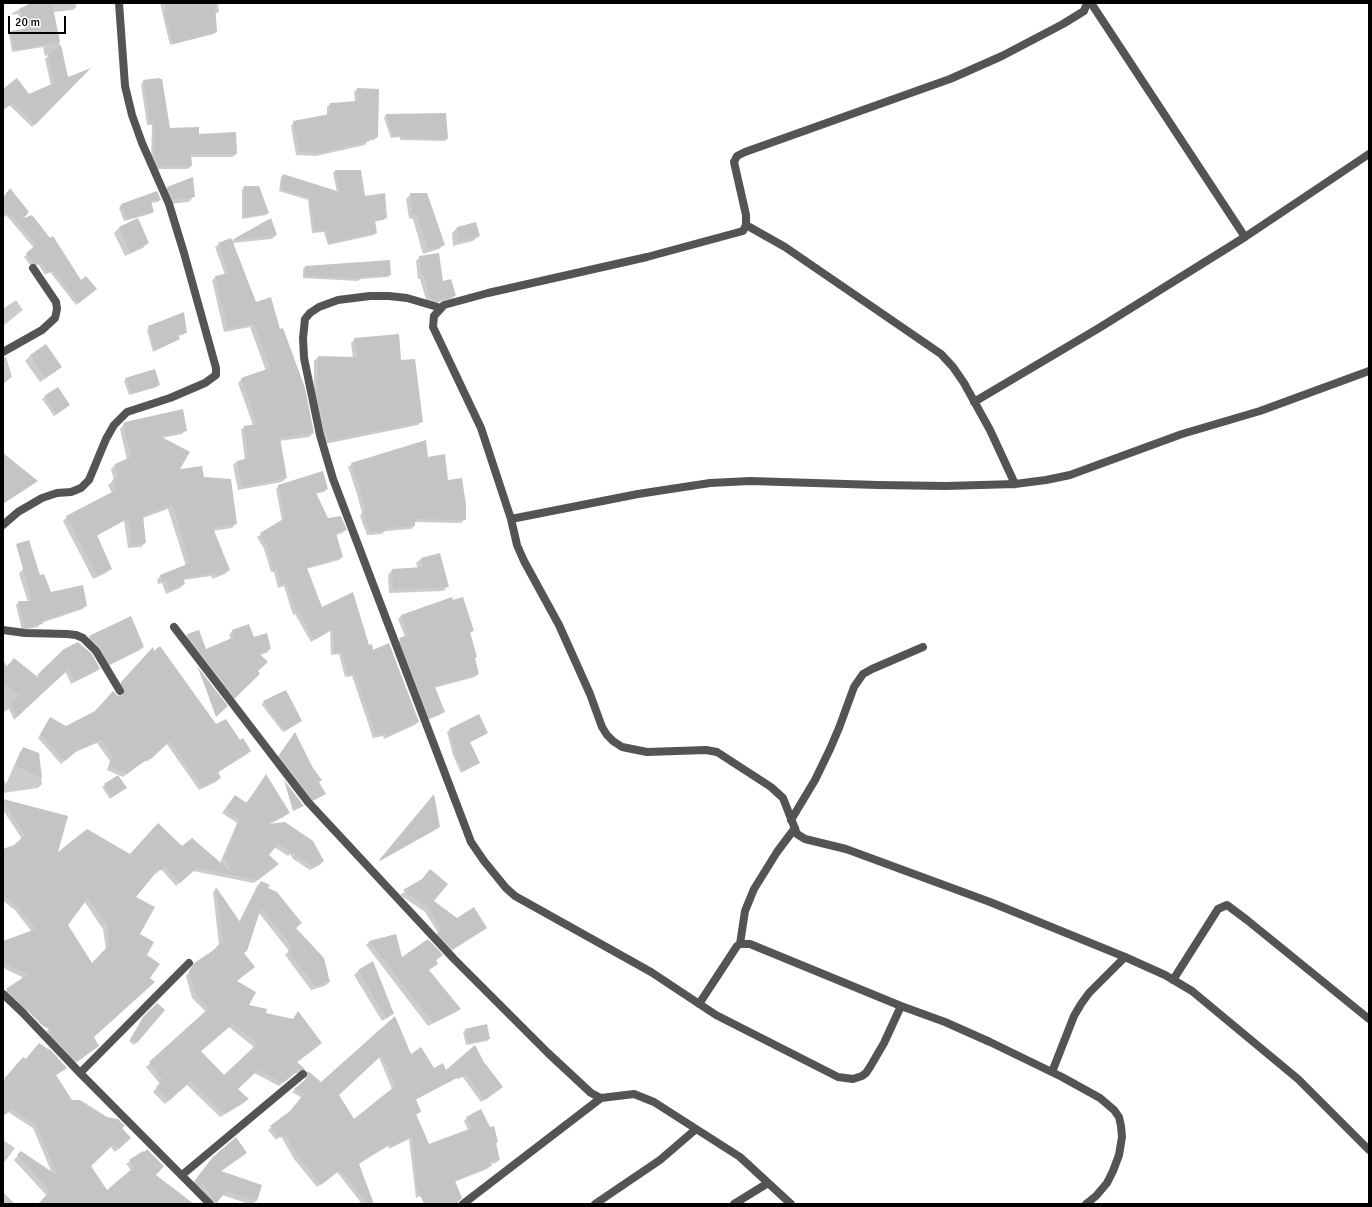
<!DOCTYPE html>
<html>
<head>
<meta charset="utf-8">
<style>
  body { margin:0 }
  #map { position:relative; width:1372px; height:1207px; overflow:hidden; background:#fff; font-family:Signika,sans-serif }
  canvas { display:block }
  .frame { position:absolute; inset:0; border:4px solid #000; pointer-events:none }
  .scale { position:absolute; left:8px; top:16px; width:58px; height:18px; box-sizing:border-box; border:2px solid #000; border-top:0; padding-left:5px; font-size:12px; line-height:14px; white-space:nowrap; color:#000; -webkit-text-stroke:3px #fff; paint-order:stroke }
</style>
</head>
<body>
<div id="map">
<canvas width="1372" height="1207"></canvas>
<div class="frame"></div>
<div class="scale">20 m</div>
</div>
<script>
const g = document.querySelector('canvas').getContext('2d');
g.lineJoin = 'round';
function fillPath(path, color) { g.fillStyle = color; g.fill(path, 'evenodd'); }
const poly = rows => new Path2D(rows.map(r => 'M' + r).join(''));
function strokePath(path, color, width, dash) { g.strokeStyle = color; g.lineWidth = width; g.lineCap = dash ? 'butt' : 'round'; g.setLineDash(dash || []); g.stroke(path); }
fillPath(poly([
  [33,3,76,3,76,7,73,10,54,12,53,13,67,79,87,71,32,127,4,100,3,91,28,95,51,86,45,59,49,55,45,56,43,47,12,52,9,34,12,32,25,29,18,14,11,15,14,12],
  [160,3,218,3,219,12,215,14,216,32,214,34,170,45],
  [144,81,169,129,236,154,233,157,190,157,191,166,188,169,155,169,151,159,152,125,147,125,141,84],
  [357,89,378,90,377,137,374,140,368,140,365,145,316,156,296,155,291,126,294,122,327,116,327,107,330,104,355,102,354,92],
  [445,114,447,139,445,141,400,140,400,137,391,138,384,118,386,115],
  [335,171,360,171,364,197,386,218,383,220,374,222,376,233,374,235,328,245,324,232,312,233,308,200,279,191,281,177,283,175,337,192,333,173],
  [168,187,194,196,189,202,168,204,163,193],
  [244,187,268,213,266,215,242,219,242,190],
  [156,192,160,200,158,202,150,203,153,212,150,214,124,221,119,208,121,205],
  [411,194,444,245,439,249,423,254,413,219,409,218,406,199],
  [3,199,21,220,80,282,93,292,76,305,50,272,45,275,38,264,34,267,30,265,24,257,34,248,6,215,3,219],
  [137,219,148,242,143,248,125,256,114,233,119,228],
  [270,220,276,235,272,239,232,243,255,303,280,330,313,433,309,437,279,441,286,478,282,482,238,490,233,465,237,461,245,460,241,430,244,427,253,425,238,383,242,379,266,371,250,327,224,332,212,280,216,277,225,275,215,247,219,244,232,241],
  [457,228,479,236,473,241,453,246,452,233],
  [420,257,455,296,451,299,432,304,427,303,420,279,418,279,416,261],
  [305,267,390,275,388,277,360,279,358,281,303,278,303,269],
  [16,300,23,310,3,326,3,309],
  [149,327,186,332,183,335,177,336,179,339,176,341,153,352,147,330],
  [355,339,400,361,422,421,418,425,325,444,314,398,314,361,318,357,353,358,351,343],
  [30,356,60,367,55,372,40,382,25,361],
  [6,357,12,377,3,384,3,358],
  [126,379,159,384,157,387,129,395,124,381],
  [45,397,67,407,54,416,42,399],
  [125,423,186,430,182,434,162,438,178,470,203,478,236,523,232,528,213,531,229,570,225,574,212,579,211,576,183,580,184,584,180,588,166,594,162,583,158,584,157,580,161,575,186,566,168,509,143,518,145,543,141,547,128,548,124,521,96,536,110,569,106,573,93,579,63,521,67,517,112,493,108,485,114,480,111,469,115,465,127,460,120,429],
  [427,458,448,481,465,519,461,523,414,522,414,526,411,529,385,531,382,534,367,535,360,516,362,513,357,494,348,467,352,464],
  [279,486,327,489,324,492,315,494,327,520,346,530,342,533,336,535,342,557,339,560,306,569,322,608,368,646,418,721,415,725,384,739,383,736,373,738,352,676,345,677,339,654,331,655,330,631,311,642,295,614,293,615,284,586,278,588,274,572,271,572,264,549,257,537,282,521,276,489],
  [439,554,448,586,443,591,389,593,388,575,392,570,418,568,416,563,421,559],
  [35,563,40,577,50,593,86,605,83,609,41,623,38,627,22,630,16,605,19,602,28,602,19,574,22,570],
  [451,598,472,631,470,634,474,659,478,674,475,677,434,688,443,712,440,715,426,720,397,642,405,637,398,619,401,616],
  [131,617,143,646,140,650,106,667,86,641,90,637],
  [249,626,253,638,270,649,267,653,259,655,257,671,259,674,232,701,184,638,187,635,199,631,205,651,231,640,229,635,232,631],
  [65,649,99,668,95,672,71,684,65,671,14,720,9,709,3,712,3,660,7,666,14,659,36,677],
  [152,649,154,652,215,726,240,742,250,751,247,754,217,773,220,778,216,782,199,790,166,743,147,762,145,760,123,777,107,770,110,761,97,743,73,753,61,764,38,738,47,722,50,719,66,727,95,712,117,697,122,697,123,694,118,686],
  [285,691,298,723,283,732,261,704],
  [450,730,487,733,469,743,479,763,476,765,461,773,453,755,447,732],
  [293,736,325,794,311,802,277,758],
  [24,748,38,754,42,784,38,788,3,793,3,778,6,784,20,752],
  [266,776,289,812,285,816,268,825,323,861,320,865,310,870,293,859,290,854,288,856,274,847,267,856,274,867,254,883,193,871,176,886,161,869,156,874,155,872,134,897,138,934,92,1037,94,1049,73,1064,46,1036,48,1033,46,1032,65,1010,46,993,25,1015,4,993,24,978,3,968,3,942,32,932,15,910,3,901,3,850,14,846,22,839,3,810,3,800,56,855,130,855,182,847,220,863,237,823,222,813,235,796,246,803],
  [84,901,103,929,106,949,92,965,67,925],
  [105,785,123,790,110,799,102,787],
  [433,796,439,826,435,830,378,862],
  [421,880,433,901,457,919,485,928,482,931,448,953,434,937,438,933,425,912,400,895],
  [261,882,267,889,295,928,329,982,325,986,311,990,285,955,289,951,259,913,243,953,236,981,247,1006,265,1014,292,1020,298,1013,317,1047,296,1063,304,1069,300,1073,295,1073,279,1086,254,1073,237,1089,247,1099,244,1103,220,1117,186,1084,165,1104,153,1092,160,1084,146,1067,206,1012,192,998,186,976,191,969,219,945,213,892,216,888,239,922,257,886],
  [229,1027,255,1048,224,1076,200,1052],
  [396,935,401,958,442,955,435,961,428,971,460,1009,456,1012,428,1026,366,945,369,942],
  [372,963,393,1013,389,1017,382,1021,354,975,358,971],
  [157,1004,164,1010,134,1045,129,1041,141,1021],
  [395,1018,410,1055,434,1069,446,1071,474,1046,498,1090,481,1102,462,1076,458,1080,457,1078,415,1100,420,1112,415,1116,428,1145,468,1130,464,1121,467,1118,497,1142,496,1144,499,1160,496,1163,490,1164,490,1166,487,1169,454,1182,457,1204,425,1204,420,1196,416,1198,409,1139,389,1149,388,1146,358,1164,373,1204,362,1204,337,1172,317,1187,294,1159,281,1136,276,1140,268,1130,289,1113,302,1098,292,1092,305,1081,305,1075,308,1072,321,1084],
  [379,1057,392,1089,354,1121,337,1095],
  [465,1030,489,1038,487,1041,466,1045,463,1032],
  [35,1048,47,1050,48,1049,66,1068,55,1076,72,1101,121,1128,130,1138,115,1152,110,1146,90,1166,107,1191,131,1170,126,1164,143,1153,154,1175,193,1204,39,1204,47,1196,14,1160,21,1152,52,1173,33,1128,8,1112,3,1116,3,1081,25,1060],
  [3,1140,15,1148,3,1164],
  [246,1153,220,1172,261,1186,256,1201,253,1204,249,1204,222,1195,215,1203,204,1195,198,1187,195,1189,191,1185,213,1157],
  [3,1192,15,1204,3,1204]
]), '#0003');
fillPath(poly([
  [31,3,52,3,60,42,14,50,11,31,28,28,19,9],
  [165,3,215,3,217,32,173,44,164,11,168,11],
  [61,45,68,77,91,68,35,125,13,103,3,110,3,89,17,78,29,94,54,83,48,55],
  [160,78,160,79,162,79,170,128,199,127,199,134,236,132,237,154,191,154,192,166,158,166,154,156,154,122,150,123,143,80],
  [357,88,379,89,378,137,369,138,370,141,320,153,299,152,293,121,330,114,330,103,358,101],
  [446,113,448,139,402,138,402,135,393,136,386,114],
  [335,170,361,170,365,196,385,193,387,218,375,221,377,233,330,243,326,230,314,231,310,198,281,189,283,174,340,192],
  [193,177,195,197,173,199,167,187],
  [244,186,259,186,269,213,244,217],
  [10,188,29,212,24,218,32,215,50,238,53,236,81,280,86,276,97,289,79,303,53,270,48,273,41,262,38,265,33,263,26,253,36,245,14,218,3,211,3,198],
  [157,191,161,200,151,201,154,212,127,219,121,204],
  [410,193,427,193,445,245,428,250,417,214,413,214],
  [138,218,149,243,130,252,119,227],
  [271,218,277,235,232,240,256,302,271,297,280,329,283,328,305,388,314,433,280,438,287,478,242,487,237,461,248,458,244,426,257,424,241,378,270,368,254,324,227,329,223,304,221,304,215,276,229,273,218,243,231,238,232,240],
  [476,222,480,236,458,242,457,227],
  [439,253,443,281,451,279,456,296,437,301,430,299,424,275,422,276,419,256],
  [390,260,391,275,361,277,361,279,305,276,305,266],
  [184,312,187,333,178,334,180,339,155,350,148,326],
  [399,334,401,360,415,359,423,422,329,441,327,431,325,432,317,394,318,356,357,357,354,338],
  [46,344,62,367,45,378,30,355],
  [155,369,160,385,132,394,125,378],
  [58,387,70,405,57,414,44,396],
  [183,409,187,431,160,436,190,452,180,469,202,466,204,477,231,479,237,524,213,528,230,570,216,576,215,573,183,578,185,584,170,590,166,580,162,581,160,575,190,563,172,505,143,516,146,543,132,545,128,518,97,535,112,569,97,575,66,516,116,490,112,480,118,477,115,464,131,457,123,424,125,422],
  [426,440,428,457,445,454,448,480,462,478,466,505,466,520,415,519,415,526,386,528,386,531,370,532,363,512,366,511,360,490,351,463],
  [3,453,38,481,3,504],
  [323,471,328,489,316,493,328,518,341,516,347,530,336,533,343,557,307,568,322,607,353,592,369,645,372,644,373,650,389,643,419,722,387,736,386,733,376,735,355,673,348,675,342,652,334,652,333,629,314,640,298,611,296,612,287,584,281,585,277,569,274,570,267,545,260,533,285,518,278,485],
  [29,540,40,575,44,574,51,592,83,585,87,606,42,621,43,624,25,628,18,601,32,601,16,544],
  [440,553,449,587,393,589,392,569,423,567,421,558],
  [452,597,453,600,463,597,474,631,470,632,477,657,475,658,479,674,435,687,445,712,430,718,399,638,408,635,401,615],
  [131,616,144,647,110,664,101,648,89,636],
  [249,624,254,637,267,633,271,649,259,653,268,662,258,671,260,674,235,698,187,634,199,630,206,649,234,637,232,630],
  [78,642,92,654,100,669,75,681,69,669,17,717,10,701,20,696,3,683,3,671,14,658,39,678,38,674,64,649],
  [160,646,216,724,226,719,240,740,243,738,251,751,218,772,221,778,202,787,170,741,151,759,149,758,127,774,109,766,113,757,101,740,78,750,65,761,41,734,50,717,66,726,95,711,113,691,118,696,123,695,125,691,121,682,153,647,154,651],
  [197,666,228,706,216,717,203,681],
  [286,690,302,721,285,731,263,701],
  [479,714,488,733,470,742,480,763,463,771,455,753,449,729],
  [295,732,313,768,322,780,319,782,326,794,314,800,279,755],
  [23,747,39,753,42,778,15,766],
  [266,774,290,813,268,824,285,822,313,841,324,861,314,867,296,856,294,851,292,853,278,844,269,855,279,864,258,880,197,868,180,883,165,866,160,871,159,869,136,897,155,907,140,934,154,942,147,955,160,964,150,978,155,982,94,1037,99,1046,77,1062,49,1032,51,1030,43,1026,6,989,28,974,3,963,3,941,36,929,18,907,3,895,3,849,14,845,25,835,3,801,3,799,68,816,58,852,87,829,130,854,158,823,182,846,192,838,235,875,224,858,240,819,225,809,235,795,247,803],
  [88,898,107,925,109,945,92,963,68,925],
  [118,775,127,788,112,797,104,784],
  [284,780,304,806,293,811],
  [434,794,440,827,381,860,380,859],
  [430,869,448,884,434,901,457,918,474,907,487,928,453,949,437,933,441,930,429,908,403,890,422,879],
  [261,881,270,885,268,888,277,892,302,923,296,928,324,958,330,982,315,986,288,951,292,946,261,908,247,951,244,953,255,967,237,981,256,992,249,1005,267,1009,266,1013,293,1019,298,1011,322,1043,297,1062,305,1069,299,1070,283,1083,258,1070,238,1089,249,1099,225,1114,191,1081,169,1101,156,1087,163,1080,149,1062,209,1008,195,993,189,971,194,963,217,948,216,947,223,941,216,887,240,922],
  [233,1024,258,1043,224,1075,201,1051],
  [396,934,402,957,428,939,443,955,436,960,438,964,429,970,461,1009,433,1023,369,941],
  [373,961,394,1014,386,1018,358,970],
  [157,1003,165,1010,137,1043,131,1039,143,1017],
  [395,1016,411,1054,421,1047,434,1068,443,1063,446,1070,475,1045,484,1062,503,1087,485,1100,466,1074,462,1078,460,1076,416,1099,421,1112,416,1114,429,1144,472,1128,466,1117,481,1109,490,1127,494,1126,498,1142,496,1143,500,1160,490,1162,492,1166,455,1181,462,1198,458,1202,458,1204,424,1204,415,1182,417,1182,412,1137,392,1146,391,1143,359,1164,374,1204,368,1204,340,1170,321,1185,297,1155,285,1134,280,1138,270,1126,290,1111,304,1094,294,1089,307,1078,308,1076,308,1071,321,1082],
  [382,1055,395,1086,354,1119,339,1095],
  [487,1024,490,1039,468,1044,465,1029],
  [39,1043,51,1051,48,1047,67,1068,56,1075,72,1100,80,1100,107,1117,118,1119,125,1126,122,1128,131,1138,119,1149,114,1144,91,1166,107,1190,134,1167,129,1160,143,1151,144,1152,147,1149,164,1166,156,1175,194,1204,38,1204,50,1191,17,1155,21,1151,58,1176,36,1125,12,1109,3,1116,3,1080,23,1057,26,1059],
  [236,1137,247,1153,221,1171,262,1185,257,1201,226,1191,216,1204,203,1183,199,1186,195,1181,213,1157]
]), '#c4c4c4');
strokePath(poly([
  [1087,3,1084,11,1063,24,1002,56,950,79,745,152,737,156,734,162,746,215,746,225,743,231,647,257,488,293,444,305,434,316,433,327,481,428,511,519,517,545,524,561,559,625,590,694,602,727,607,735,613,741,622,747,647,752,706,750,717,752,771,787,783,798,797,834,805,839,846,849,990,902,1125,957,1165,975,1192,991,1298,1079,1369,1150],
  [1091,3,1245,237],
  [746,225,785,247,941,354,953,367,964,383,990,430,1015,484],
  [441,308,407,298,389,296,370,296,338,300,319,307,310,313,305,319,303,338,304,358,320,435,333,479,471,842,484,861,506,888,515,896,651,972,716,1015,838,1077,853,1079,862,1076,866,1073,870,1067,884,1043,901,1006],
  [3,352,42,330,55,318,57,309,56,302,33,268],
  [974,402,1099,328,1245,237,1369,154],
  [511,519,638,494,710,483,750,481,878,485,946,486,1015,484,1046,480,1070,475,1182,434,1260,411,1369,371],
  [3,525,18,512,42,498,57,493,71,492,81,488,89,480,106,439,114,425,127,412,170,398,205,383,216,375,216,368,184,253,169,204,142,143,132,115,125,86,119,3],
  [174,627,308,802,454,959,548,1053,591,1093,601,1098,634,1094,654,1102,740,1157,791,1204],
  [3,630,25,633,67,634,76,635,83,638,96,651,120,691],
  [791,820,815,780,830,749,839,728,854,687,863,674,872,669,923,647],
  [740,944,745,911,754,889,777,852,795,828],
  [1173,980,1218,909,1227,905,1247,920,1369,1019],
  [3,994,22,1012,80,1073,210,1204],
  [699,1004,737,946,740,944,750,944,901,1006,945,1022,990,1042,1062,1077,1100,1098,1114,1110,1119,1117,1121,1126,1122,1137,1119,1155,1113,1171,1107,1183,1096,1196,1086,1204],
  [1052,1072,1074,1016,1081,1004,1089,993,1125,957],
  [80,1073,189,963],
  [182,1175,303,1074],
  [463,1204,601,1098],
  [595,1204,660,1160,696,1129],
  [734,1204,768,1183]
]), '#545454', 8);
</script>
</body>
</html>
